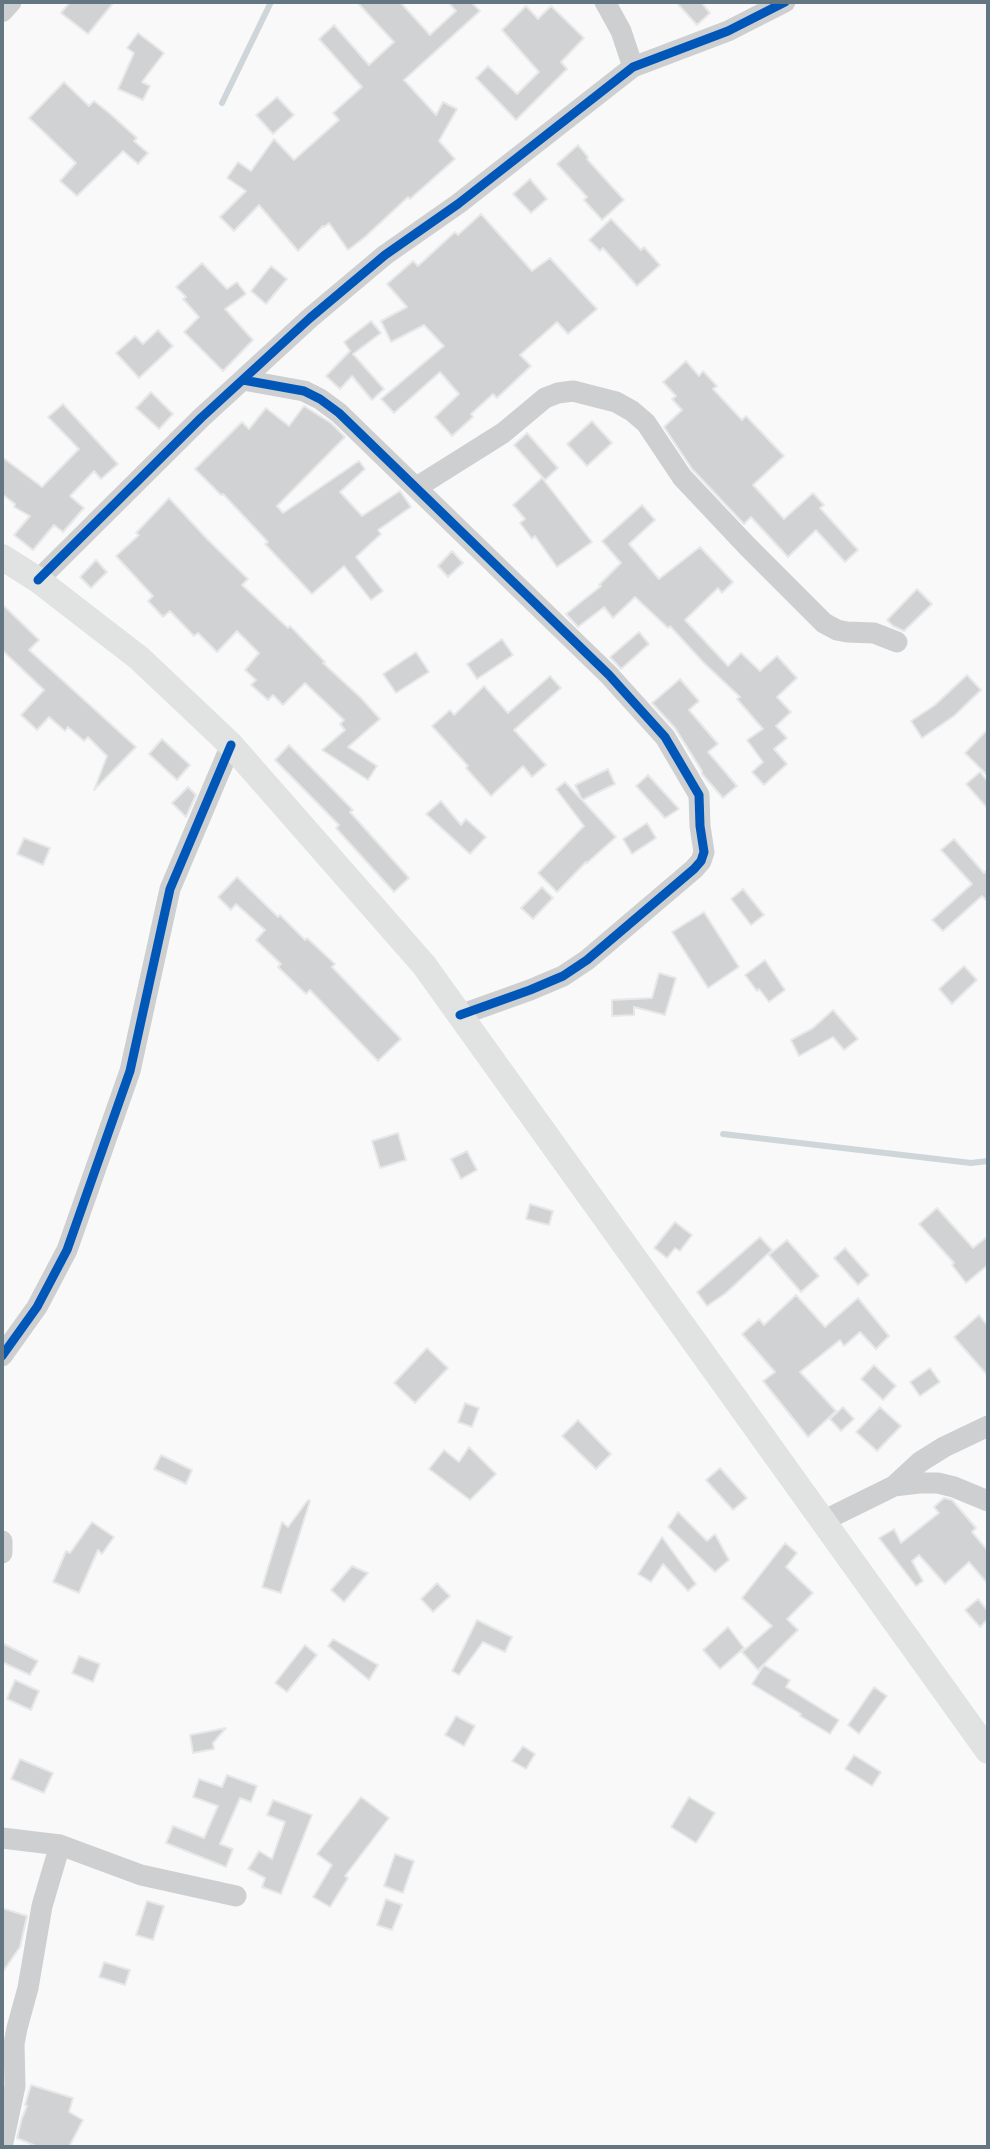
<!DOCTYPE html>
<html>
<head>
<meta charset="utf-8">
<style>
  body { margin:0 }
  #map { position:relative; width:990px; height:2149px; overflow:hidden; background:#f9f9f9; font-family:Cabin,sans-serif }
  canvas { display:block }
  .frame { position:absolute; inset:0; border:4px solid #657683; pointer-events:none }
</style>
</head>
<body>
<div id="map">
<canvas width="990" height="2149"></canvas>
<div class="frame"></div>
</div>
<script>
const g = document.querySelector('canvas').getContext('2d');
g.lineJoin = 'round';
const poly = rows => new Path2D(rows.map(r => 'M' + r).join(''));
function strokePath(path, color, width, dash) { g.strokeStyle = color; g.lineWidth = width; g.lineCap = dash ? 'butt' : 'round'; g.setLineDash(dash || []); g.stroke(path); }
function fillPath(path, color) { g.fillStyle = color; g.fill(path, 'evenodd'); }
strokePath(poly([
  [222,103,271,2],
  [723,1134,971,1163,988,1161]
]), '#ced6d9', 6);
const building = poly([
  [70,2,114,2,88,34,61,13,70,2],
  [357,2,400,2,430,35,456,11,448,2,471,2,480,11,404,80,436,115,443,102,457,109,439,141,455,159,410,199,408,197,365,237,348,250,329,223,324,227,323,226,298,251,259,205,234,231,220,217,246,191,227,178,238,162,251,171,274,139,294,160,339,120,333,113,362,87,319,39,334,25,369,65,394,42,357,2],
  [676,2,701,2,710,13,697,25,676,2],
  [526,6,538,19,551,6,584,38,561,62,567,69,516,120,476,78,488,66,517,94,539,72,502,30,526,6],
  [138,33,164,53,142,82,150,86,143,100,118,89,134,53,127,48,138,33],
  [64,82,89,106,94,101,108,112,137,138,134,141,148,153,138,164,123,151,77,196,60,181,76,163,29,118,64,82],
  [277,97,294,115,273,134,256,115,277,97],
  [578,145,588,157,587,159,624,200,602,220,584,200,587,197,557,164,578,145],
  [530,179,547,199,531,213,513,194,530,179],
  [481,214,532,271,550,258,597,309,568,334,557,322,520,355,531,366,497,398,493,394,471,414,473,417,452,436,435,417,459,394,440,372,394,413,381,399,444,346,424,325,391,342,381,321,407,307,387,284,413,261,418,266,455,232,458,235,481,214],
  [611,219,641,250,644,247,660,265,637,286,603,248,600,251,589,240,611,219],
  [202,263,227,289,237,282,246,294,225,309,253,340,223,371,184,332,199,317,183,299,186,297,176,287,202,263],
  [271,266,287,279,266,304,251,291,271,266],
  [371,321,381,333,353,354,384,389,372,400,352,376,340,389,326,376,350,351,344,342,371,321],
  [158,330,173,346,139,378,116,353,135,336,143,344,158,330],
  [686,361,699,376,703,371,717,386,713,389,742,420,746,416,784,456,753,485,784,519,813,493,824,505,820,508,858,550,845,562,816,530,788,557,751,517,744,524,692,469,664,427,682,410,672,399,676,396,663,382,686,361],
  [151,392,173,414,159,429,136,408,151,392],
  [63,404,118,464,101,479,94,471,70,496,84,508,63,532,54,525,33,550,14,535,30,516,14,507,15,504,2,494,2,457,42,487,79,449,48,417,63,404],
  [304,406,331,423,345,437,277,506,283,513,359,461,365,469,340,492,362,516,400,491,411,507,378,530,381,534,356,557,383,591,371,600,344,566,312,594,265,544,268,542,223,494,221,495,195,469,242,422,249,429,266,408,289,426,304,406],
  [592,421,612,443,587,466,567,444,592,421],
  [527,433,558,468,545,480,514,445,527,433],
  [542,478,592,542,557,567,535,536,532,539,520,523,525,519,513,505,542,478],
  [169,498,208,540,248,579,242,585,288,628,290,626,325,662,323,663,361,698,380,719,348,747,377,766,368,780,322,750,345,730,340,724,344,720,305,683,283,705,273,695,268,700,251,685,256,680,245,670,259,653,237,631,217,652,198,633,194,636,170,611,163,617,148,601,153,596,116,556,139,535,136,533,169,498],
  [642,505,655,520,629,544,659,579,700,547,733,582,722,593,718,588,685,620,728,666,741,653,760,671,777,656,797,678,777,697,791,712,776,726,787,738,774,749,787,764,764,785,752,772,763,762,747,740,763,729,737,699,740,697,703,662,670,626,668,628,635,597,613,618,604,607,578,627,566,614,601,586,599,585,621,563,602,541,642,505],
  [452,551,463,563,448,577,438,566,452,551],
  [96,560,107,572,91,588,80,577,96,560],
  [917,589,932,604,904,631,893,626,887,620,917,589],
  [2,604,39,640,29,650,136,747,94,790,107,756,88,737,84,741,68,727,65,731,49,717,37,730,21,715,44,690,2,650,2,604],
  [639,632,649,644,621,669,610,657,639,632],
  [502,639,513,655,477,679,467,664,502,639],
  [416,652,429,672,396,693,383,674,416,652],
  [967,675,981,690,954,716,922,738,911,721,935,705,967,675],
  [550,676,561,688,514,730,546,765,532,777,523,766,491,796,466,768,468,766,432,726,450,710,454,715,484,686,508,713,550,676],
  [680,679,699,701,689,710,718,744,708,752,737,786,723,798,702,774,702,771,675,728,652,703,680,679],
  [988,729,988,776,965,753,988,729],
  [162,739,190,765,177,780,149,754,162,739],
  [289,745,353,810,350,812,409,878,394,892,336,828,339,825,275,760,289,745],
  [608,769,615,784,582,800,616,837,587,863,586,862,557,892,538,873,584,826,556,789,565,782,582,800,575,785,608,769],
  [980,772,988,782,988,809,966,784,980,772],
  [648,775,679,809,665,818,636,786,648,775],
  [188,787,196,795,186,817,172,803,188,787],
  [441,801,461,825,466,819,486,837,470,854,426,814,441,801],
  [647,823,656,838,632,854,623,839,647,823],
  [24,838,50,848,43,865,17,854,24,838],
  [954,839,984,873,988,869,988,902,982,896,943,931,932,920,972,884,941,850,954,839],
  [237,877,278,917,280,915,305,940,307,938,335,964,332,967,401,1039,378,1061,310,990,306,994,278,967,281,964,256,940,265,930,236,904,231,910,218,897,237,877],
  [542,887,553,898,533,919,521,908,542,887],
  [743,889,764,915,751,925,731,899,743,889],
  [704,912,739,967,708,988,672,932,704,912],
  [765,960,785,990,769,1002,759,989,757,991,745,975,765,960],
  [964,966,977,980,952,1004,939,989,964,966],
  [659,973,676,978,665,1015,634,1007,634,1015,612,1016,612,1000,652,998,659,973],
  [833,1010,858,1039,844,1050,833,1037,799,1056,791,1040,813,1028,833,1010],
  [398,1133,406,1160,380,1168,372,1141,398,1133],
  [467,1151,477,1170,461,1179,451,1159,467,1151],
  [530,1204,553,1211,549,1225,526,1219,530,1204],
  [937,1208,973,1248,988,1236,988,1265,966,1283,952,1265,954,1263,919,1224,937,1208],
  [675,1222,692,1235,680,1251,675,1248,667,1258,654,1248,675,1222],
  [760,1237,772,1250,726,1293,707,1306,697,1292,760,1237],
  [787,1240,819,1276,801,1292,769,1255,787,1240],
  [845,1248,869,1275,858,1285,834,1258,845,1248],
  [796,1295,825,1327,858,1298,889,1336,876,1349,860,1332,844,1346,840,1340,800,1372,836,1411,808,1437,763,1381,775,1372,742,1334,759,1319,764,1325,796,1295],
  [979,1315,988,1326,988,1376,954,1337,979,1315],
  [427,1348,448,1368,415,1403,394,1383,427,1348],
  [874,1365,896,1386,883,1400,861,1379,874,1365],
  [930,1368,940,1382,920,1396,910,1382,930,1368],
  [465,1403,479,1408,472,1427,458,1422,465,1403],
  [843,1407,854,1419,841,1431,830,1419,843,1407],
  [880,1407,901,1426,877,1451,856,1432,880,1407],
  [578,1420,611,1454,596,1469,562,1436,578,1420],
  [469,1447,496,1474,470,1500,429,1469,444,1450,459,1462,469,1447],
  [161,1455,192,1470,186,1484,154,1469,161,1455],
  [720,1468,747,1498,733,1510,706,1480,720,1468],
  [944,1498,952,1500,976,1528,972,1532,988,1551,988,1584,969,1562,945,1584,919,1555,912,1561,923,1581,916,1586,879,1538,894,1529,901,1543,939,1513,934,1507,944,1498],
  [308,1500,310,1501,281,1593,262,1587,282,1522,288,1527,308,1500],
  [678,1512,707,1541,715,1534,729,1560,715,1572,668,1527,678,1512],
  [92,1522,114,1537,102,1554,98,1550,79,1593,53,1582,66,1551,70,1553,92,1522],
  [662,1537,696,1584,688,1591,663,1564,651,1582,638,1574,662,1537],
  [785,1543,797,1553,786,1567,813,1593,787,1619,798,1630,758,1670,742,1652,772,1626,742,1598,785,1543],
  [352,1566,368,1573,344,1602,331,1590,352,1566],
  [437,1583,450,1596,433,1612,421,1599,437,1583],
  [978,1599,988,1611,988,1619,980,1627,965,1610,978,1599],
  [477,1620,512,1637,505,1652,483,1642,459,1675,452,1671,477,1620],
  [728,1627,744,1648,720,1669,703,1650,728,1627],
  [333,1639,378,1665,369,1680,328,1646,333,1639],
  [2,1643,38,1661,30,1675,2,1662,2,1643],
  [305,1645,317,1655,287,1692,275,1683,305,1645],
  [79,1656,100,1664,93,1682,72,1673,79,1656],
  [764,1665,790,1680,786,1687,839,1720,830,1734,800,1716,801,1714,752,1684,764,1665],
  [15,1680,39,1691,31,1710,7,1699,15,1680],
  [874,1687,887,1696,859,1734,848,1725,874,1687],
  [456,1716,475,1726,464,1746,445,1735,456,1716],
  [226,1728,213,1743,214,1749,193,1753,190,1735,226,1728],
  [523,1746,535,1754,526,1769,512,1761,523,1746],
  [854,1755,881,1772,872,1786,845,1769,854,1755],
  [20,1759,53,1773,44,1793,11,1779,20,1759],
  [227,1775,257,1786,251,1802,240,1798,220,1844,233,1849,226,1867,166,1843,173,1826,204,1838,218,1806,193,1797,199,1779,222,1787,227,1775],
  [361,1797,389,1818,345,1876,348,1878,330,1907,313,1897,332,1865,317,1854,361,1797],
  [689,1797,715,1813,696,1843,671,1827,689,1797],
  [273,1800,312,1815,281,1894,262,1887,265,1878,248,1869,259,1851,272,1859,285,1822,267,1815,273,1800],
  [395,1854,414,1861,403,1893,384,1886,395,1854],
  [386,1899,402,1905,392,1930,377,1925,386,1899],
  [147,1901,164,1906,153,1940,136,1935,147,1901],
  [2,1908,27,1916,20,1947,2,1973,2,1908],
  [104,1962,130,1970,125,1985,99,1977,104,1962],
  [31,2085,73,2098,69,2112,83,2120,69,2147,38,2147,17,2138,22,2118,27,2106,25,2105,31,2085]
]);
fillPath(building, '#d0d2d3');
strokePath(building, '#e8e8e8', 2);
strokePath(poly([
  [605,2,621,31,633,67],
  [2,12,11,2],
  [243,380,304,391,320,399,339,413,609,675,665,737,699,795,700,826,704,852,701,861,694,869,587,960,563,976,530,990,460,1015],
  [417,487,503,433,545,398,558,393,573,391,616,402,632,411,646,423,682,477,747,546,824,623,837,630,847,632,874,633,897,642],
  [38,580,201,418,310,318,385,255,458,204,633,67,728,31,785,2],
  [2,1356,37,1307,67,1250,130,1071,170,889,231,745],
  [894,1486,920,1462,944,1447,988,1426],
  [823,1521,894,1486,919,1483,938,1483,954,1487,988,1501],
  [2,1541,2,1553],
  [2,1838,60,1845,141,1875,236,1896],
  [2,2147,15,2086,14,2044,17,2028,28,1988,42,1906,60,1845]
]), '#cecfd0', 21);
strokePath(poly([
  [2,557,38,580,139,658,231,745,424,965,988,1751]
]), '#e1e2e2', 26);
strokePath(poly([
  [243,380,304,391,320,399,339,413,609,675,665,737,699,795,700,826,704,852,701,861,694,869,587,960,563,976,530,990,460,1015],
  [38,580,201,418,310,318,385,255,458,204,633,67,728,31,785,2],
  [2,1356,37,1307,67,1250,130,1071,170,889,231,745]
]), '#0057b8', 9);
</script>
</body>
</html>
